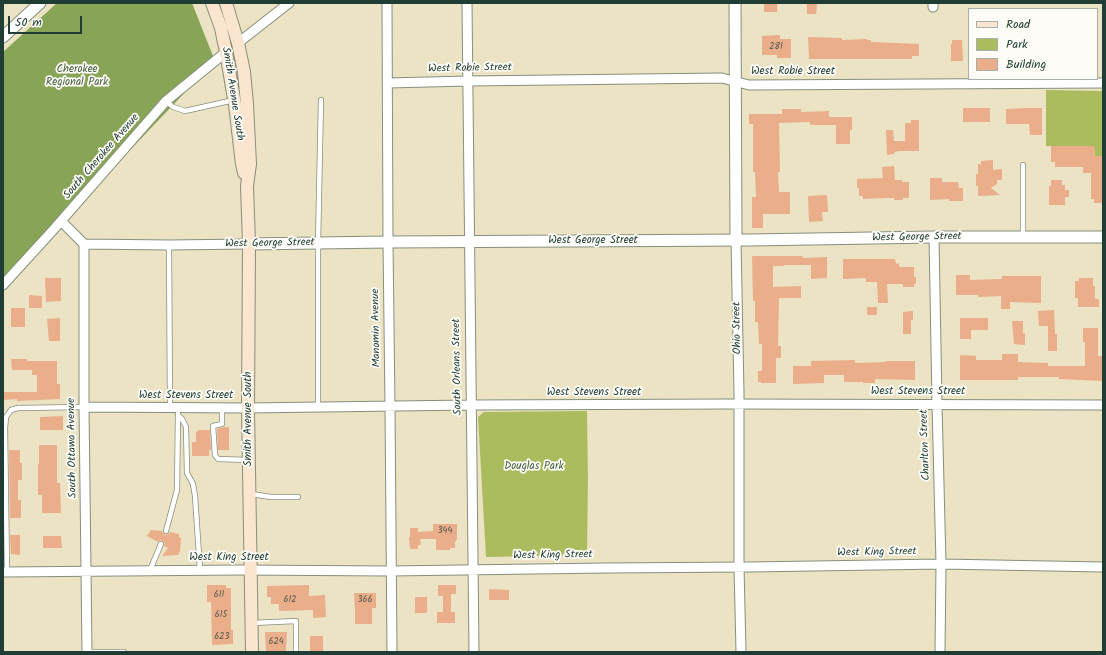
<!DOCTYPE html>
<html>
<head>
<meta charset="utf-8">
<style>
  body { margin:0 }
  #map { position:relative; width:1106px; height:655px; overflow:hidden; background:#ebe3c3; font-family:Kalam,sans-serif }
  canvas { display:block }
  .frame { position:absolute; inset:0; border:4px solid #1f3d34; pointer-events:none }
  .legend { position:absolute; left:968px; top:8px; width:130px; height:72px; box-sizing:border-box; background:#fdfcf7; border:1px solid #a4b0a9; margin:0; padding:5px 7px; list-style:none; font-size:12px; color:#1f3d34 }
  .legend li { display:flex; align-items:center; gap:8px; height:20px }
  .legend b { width:20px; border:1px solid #a4b0a9 }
  .scale { position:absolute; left:8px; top:16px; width:74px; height:18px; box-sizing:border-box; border:2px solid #1f3d34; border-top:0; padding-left:5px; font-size:12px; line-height:14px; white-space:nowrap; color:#1f3d34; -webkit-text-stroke:3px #fdfcf7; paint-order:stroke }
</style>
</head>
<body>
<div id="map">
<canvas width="1106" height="655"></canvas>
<div class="frame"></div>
<ul class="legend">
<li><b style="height:5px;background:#fbe5cf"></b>Road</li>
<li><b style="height:11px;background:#abbc5f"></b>Park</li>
<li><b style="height:11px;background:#eaae8b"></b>Building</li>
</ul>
<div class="scale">50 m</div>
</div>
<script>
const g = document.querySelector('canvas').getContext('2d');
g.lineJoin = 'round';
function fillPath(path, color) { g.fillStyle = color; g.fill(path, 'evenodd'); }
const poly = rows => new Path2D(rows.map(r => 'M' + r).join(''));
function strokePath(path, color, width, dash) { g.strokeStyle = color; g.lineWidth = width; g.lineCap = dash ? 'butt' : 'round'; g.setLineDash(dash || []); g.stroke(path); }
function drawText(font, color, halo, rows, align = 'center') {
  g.font = font + ' Kalam,sans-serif'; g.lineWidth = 3.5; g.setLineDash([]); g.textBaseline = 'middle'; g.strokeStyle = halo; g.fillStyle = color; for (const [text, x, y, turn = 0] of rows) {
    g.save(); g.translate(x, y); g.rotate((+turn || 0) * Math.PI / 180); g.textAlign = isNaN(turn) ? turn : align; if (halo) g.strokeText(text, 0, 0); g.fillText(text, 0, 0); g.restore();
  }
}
fillPath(poly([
  [1046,90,1103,91,1103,156,1095,156,1094,146,1046,146],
  [587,411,588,479,587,555,486,557,478,417,484,412]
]), '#abbc5f');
fillPath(poly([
  [57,3,192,3,215,61,3,283,3,52]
]), '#88a456');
fillPath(poly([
  [764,3,777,3,777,12,764,12],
  [807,4,817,4,816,14,807,14],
  [780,35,780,39,791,39,791,58,777,58,777,55,762,55,762,36],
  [808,37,842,38,842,40,867,39,867,40,871,40,871,42,919,44,919,56,912,56,912,59,809,59],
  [952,40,962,40,963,61,951,61,951,44,952,44],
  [963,108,990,108,990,122,963,122],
  [1026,108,1042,108,1042,135,1030,135,1029,124,1006,124,1006,109],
  [782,109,801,109,801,112,829,111,829,117,852,117,852,130,850,130,850,144,836,144,836,125,810,125,810,122,779,123,780,172,778,172,779,192,790,192,790,214,763,214,763,228,752,228,752,197,756,197,755,172,753,172,753,124,749,124,749,114,782,114],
  [911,120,919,120,919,151,900,151,894,152,895,154,887,155,886,130,893,130,894,141,905,141,905,123,911,123],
  [1051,146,1094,146,1095,156,1103,156,1103,203,1094,203,1094,199,1091,199,1091,173,1083,173,1083,167,1055,167,1055,162,1051,162],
  [993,160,993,170,1002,169,1002,180,997,180,997,184,991,188,1000,195,978,196,978,186,976,186,976,174,978,174,978,164,981,164,981,161],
  [894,166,895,180,902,180,902,182,909,182,909,198,903,198,903,200,894,200,894,198,887,198,863,199,863,196,859,196,859,188,857,188,857,179,883,178,882,167],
  [930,178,942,178,942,182,958,182,959,188,963,188,963,201,949,201,949,199,930,200],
  [1051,180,1062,180,1062,185,1065,185,1065,190,1069,190,1069,197,1065,197,1065,205,1049,205,1049,186,1051,186],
  [827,195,828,212,822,212,823,221,809,222,808,196],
  [752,256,803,256,802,258,827,257,827,278,811,279,811,265,784,265,784,266,773,266,773,287,801,286,801,298,779,298,778,346,781,346,781,358,776,358,776,383,761,383,761,382,758,382,758,371,761,371,762,370,762,344,759,344,758,322,755,322,755,301,753,301],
  [843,259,895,259,896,264,899,263,899,267,914,267,914,277,916,277,916,284,914,284,914,287,903,287,903,284,887,284,888,303,878,303,877,282,866,282,866,278,843,279],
  [956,275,970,275,970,280,1002,279,1002,276,1041,276,1041,303,1010,302,1010,309,1001,309,1001,296,978,297,978,295,956,295],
  [45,278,61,278,61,301,46,302],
  [1079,278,1093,278,1093,286,1095,286,1095,299,1099,299,1099,307,1078,307,1078,298,1075,298,1075,281,1079,281],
  [29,295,42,296,42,308,29,308],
  [867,307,877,307,877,315,867,315],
  [11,308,25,308,25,327,11,327],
  [1054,310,1055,334,1057,334,1057,351,1048,351,1048,326,1039,326,1038,311],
  [913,311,913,320,911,320,911,334,903,334,903,312],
  [60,318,60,341,49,341,47,319],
  [960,318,988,318,988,330,971,330,971,339,960,339],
  [1012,321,1023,321,1023,333,1025,333,1025,345,1014,344],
  [1083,328,1098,328,1098,356,1103,356,1103,381,1059,379,1059,377,1018,377,1018,380,960,380,960,356,961,355,976,356,976,360,1002,360,1002,354,1018,354,1018,362,1048,363,1048,366,1085,366,1085,342,1083,342],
  [11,359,27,359,27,361,57,361,57,384,60,384,60,399,17,401,17,399,3,400,3,392,37,392,37,375,32,375,32,370,12,370],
  [855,360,855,363,886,362,886,361,915,361,915,380,875,379,875,383,863,383,863,382,844,382,844,375,824,375,824,383,793,384,793,366,811,366,811,361],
  [63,416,63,430,40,430,40,417],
  [224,427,229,427,229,450,218,450,217,429],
  [199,430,210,430,211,450,209,450,209,456,192,456,192,442,196,442,196,432],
  [39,445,57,445,57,483,60,483,61,513,42,513,42,495,38,495,38,464,39,464],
  [9,450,20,450,20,463,22,463,22,480,18,480,18,500,21,500,21,518,10,518],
  [433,524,457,524,457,539,455,542,455,548,450,548,450,550,436,550,436,539,420,539,421,545,418,545,418,549,410,549,409,537,410,537,410,528,418,528,418,532,433,531],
  [151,530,162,531,163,533,165,535,168,534,170,532,179,534,179,537,181,538,180,551,178,555,162,556,168,548,164,546,165,543,163,541,160,540,158,542,147,536],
  [10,535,20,535,20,555,11,554],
  [43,536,61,536,62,548,43,548],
  [207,585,226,585,226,588,231,588,231,630,233,630,233,644,212,645,211,602,207,602],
  [309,585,309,596,325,595,326,617,313,618,313,610,279,611,279,604,271,604,271,597,267,597,267,586],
  [438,585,456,585,456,594,451,594,451,612,455,612,455,623,437,623,437,612,443,612,443,596,438,596],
  [489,589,509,590,509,600,489,600],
  [354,593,376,593,376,608,372,608,372,624,355,624,355,609],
  [415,597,427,597,427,613,415,613],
  [265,632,287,632,286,652,266,652],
  [310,636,323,636,323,651,310,651]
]), '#eaae8b');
const service = poly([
  [166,101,173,107,185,111,234,100],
  [1023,237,1023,165],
  [169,245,170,408],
  [318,407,318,243,321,100],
  [222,408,222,424,213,426,215,455,218,459,249,460],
  [178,415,182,419,186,427,187,473,193,484,195,496,200,570],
  [251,494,271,497,298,497],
  [166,531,177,490,178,414],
  [150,570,161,544],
  [7,571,5,428,6,417,11,410,18,408,84,407],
  [252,623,296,621,296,652],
  [87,652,124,652]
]);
const minor = poly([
  [387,3,388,242,390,407,392,652],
  [467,3,474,652],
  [933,7,933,3],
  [238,43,289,3],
  [388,83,468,81,722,78,749,85,1103,83],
  [61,221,84,244],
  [934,237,937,404,941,564,940,652],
  [736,240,739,393,739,567,741,652],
  [84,244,84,407,87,652],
  [84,244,169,245,249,244],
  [3,285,54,229,166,101,226,52],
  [84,407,248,408,471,405,730,404,1103,405],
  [3,572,240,570,390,571,606,568,750,567,941,564,1103,567]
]);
const tertiary = poly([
  [735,3,736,240],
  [3,37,40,3],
  [249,244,388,242,750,240,934,237,1103,237]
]);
const secondary = poly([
  [212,3,221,28,226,52,235,105,242,164,244,173],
  [226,3,238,43,244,72,247,104,250,164,247,186,249,244,248,408,252,652]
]);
strokePath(service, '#85907c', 6);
strokePath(minor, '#85907c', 11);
strokePath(tertiary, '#85907c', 13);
strokePath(secondary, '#85907c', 14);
strokePath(service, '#fff', 4.5);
strokePath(minor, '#fff', 9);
strokePath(tertiary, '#fff', 11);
strokePath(secondary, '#fbe5cf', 12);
drawText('9px', '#52594a', null, [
  ["281",776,47],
  ["344",445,531],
  ["611",219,595],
  ["612",290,600],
  ["366",365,600],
  ["615",221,615],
  ["623",222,637],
  ["624",276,642]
]);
drawText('11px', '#1f3d34', '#fdfcf7', [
  ["West Robie Street",470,69,-1],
  ["West Robie Street",793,72],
  ["Smith Avenue South",232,94,81],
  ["South Cherokee Avenue",102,157,-49],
  ["West George Street",917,238,-1],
  ["West George Street",593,241],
  ["West George Street",270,244,-1],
  ["Manomin Avenue",377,328,-91],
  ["Ohio Street",738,328,-91],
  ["South Orleans Street",458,367,-91],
  ["West Stevens Street",918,392],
  ["West Stevens Street",594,393],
  ["West Stevens Street",186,396],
  ["Smith Avenue South",249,419,-90],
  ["Charlton Street",926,445,-92],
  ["South Ottawa Avenue",73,448,-91],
  ["West King Street",877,553,-1],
  ["West King Street",553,556,-1],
  ["West King Street",229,558]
]);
drawText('11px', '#496341', '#fdfcf7', [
  ["Cherokee",77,70],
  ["Regional Park",77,83],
  ["Douglas Park",534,467]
]);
</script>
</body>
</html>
